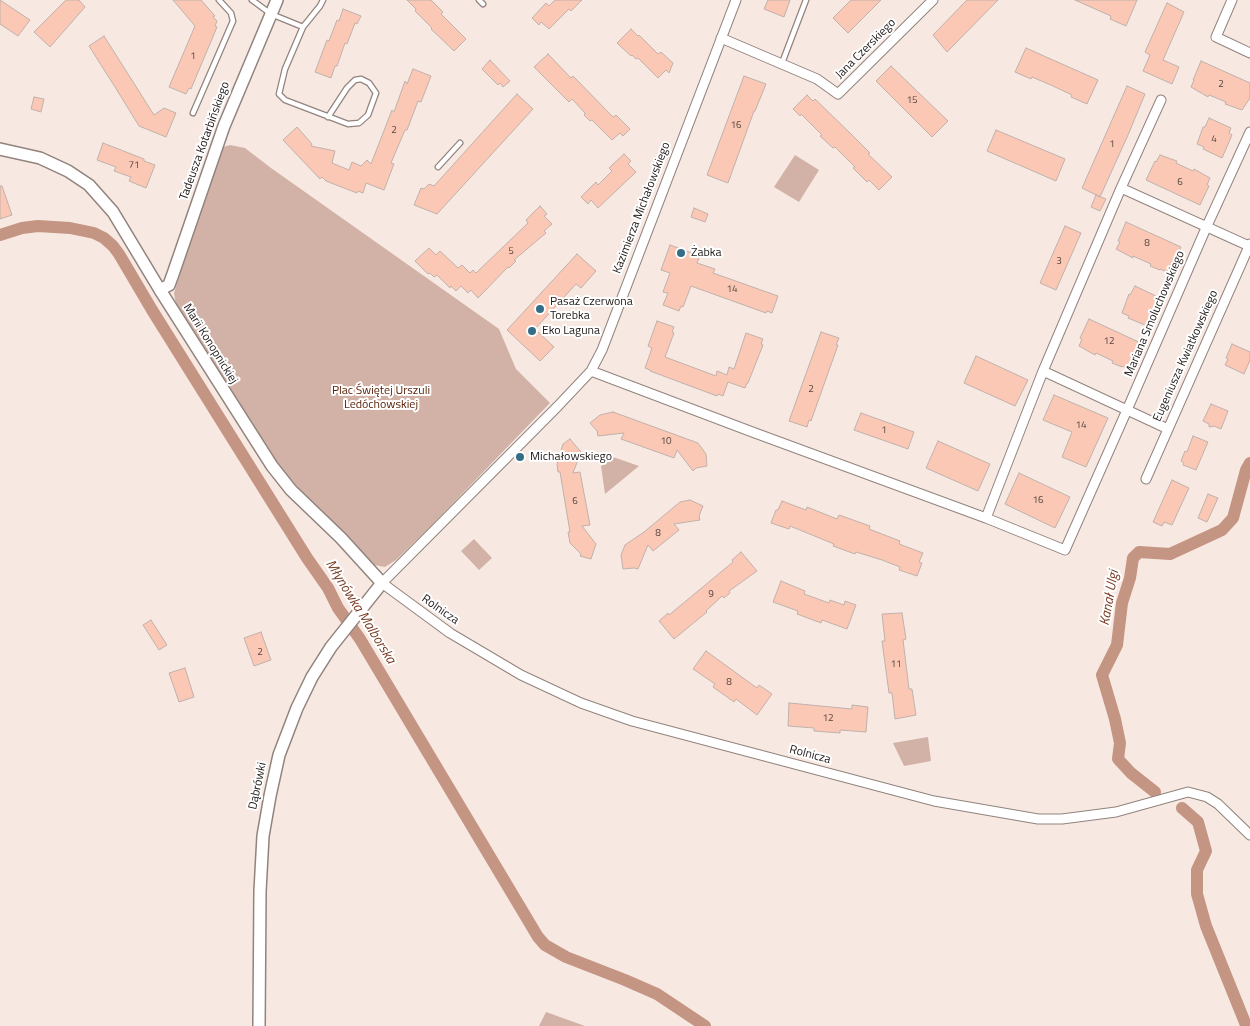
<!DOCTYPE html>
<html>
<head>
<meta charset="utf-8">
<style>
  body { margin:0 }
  canvas { display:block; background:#f8e8e2 }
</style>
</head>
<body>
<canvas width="1250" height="1026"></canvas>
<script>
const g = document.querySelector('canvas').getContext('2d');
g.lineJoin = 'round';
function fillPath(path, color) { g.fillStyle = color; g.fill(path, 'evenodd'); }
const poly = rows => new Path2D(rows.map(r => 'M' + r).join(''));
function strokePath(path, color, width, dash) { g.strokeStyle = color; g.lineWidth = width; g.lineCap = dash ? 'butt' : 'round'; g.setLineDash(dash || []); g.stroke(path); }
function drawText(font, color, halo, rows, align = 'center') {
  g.font = font + ' "Titillium Web",sans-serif'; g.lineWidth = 4; g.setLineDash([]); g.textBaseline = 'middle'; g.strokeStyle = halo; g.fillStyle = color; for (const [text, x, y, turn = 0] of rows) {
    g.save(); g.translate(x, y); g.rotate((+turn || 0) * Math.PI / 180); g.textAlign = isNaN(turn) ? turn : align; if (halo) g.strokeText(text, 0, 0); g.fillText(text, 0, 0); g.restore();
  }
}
fillPath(poly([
  [230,145,245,148,271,168,499,329,516,369,550,403,431,526,396,560,385,567,374,565,367,559,299,490,276,464,176,305,174,293,208,187,221,150,223,147],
  [795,155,819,170,799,202,774,187],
  [613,457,639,466,605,494,601,466],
  [474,539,492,558,479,570,461,551],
  [928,737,931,761,904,766,893,743],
  [546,1012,585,1026,539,1026]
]), '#d2b2a6');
strokePath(poly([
  [0,235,22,228,38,226,70,228,94,233,104,238,113,246,119,254,152,310,307,558,328,588,338,608,360,639,538,937,545,945,566,957,625,980,657,994,705,1026],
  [1155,792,1131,773,1118,759,1120,743,1115,719,1102,675,1117,645,1122,603,1130,578,1133,558,1139,552,1170,554,1222,530,1233,518,1246,470,1250,463],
  [1182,808,1198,822,1206,851,1197,870,1197,894,1206,926,1246,1025]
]), '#c59583', 12);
const building = poly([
  [0,0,30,20,18,36,0,24,0,0],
  [66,0,79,0,85,7,50,47,34,32,66,0],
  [173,0,201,0,215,16,213,17,217,21,215,26,217,27,191,89,189,88,186,94,169,87,195,26,173,0],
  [407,0,431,0,443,12,441,14,466,39,454,51,431,29,432,28,415,11,416,9,407,0],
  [555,0,582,0,571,11,569,9,549,29,541,22,539,25,532,18,546,3,549,6,555,0],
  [768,0,790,0,784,17,764,9,768,0],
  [851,0,881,0,848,33,833,18,851,0],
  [967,0,998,0,947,52,933,35,967,0],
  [1075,0,1137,0,1126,26,1110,19,1111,16,1075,0],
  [1167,3,1184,12,1163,60,1179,67,1172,84,1143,71,1150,55,1145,52,1167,3],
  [343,9,361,16,357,24,355,23,347,44,345,43,337,66,335,66,331,78,315,72,327,40,329,41,337,20,339,21,343,9],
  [631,29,638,36,639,35,658,54,661,52,673,63,669,73,666,70,658,78,638,58,636,59,632,55,631,56,617,43,631,29],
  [104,36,154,115,164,108,176,113,166,137,139,126,115,87,89,46,104,36],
  [1026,48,1098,80,1087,104,1071,97,1072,95,1053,86,1032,77,1031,79,1015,72,1026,48],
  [548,54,571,78,573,76,613,117,616,115,630,129,623,136,620,133,612,140,592,120,590,121,584,115,585,113,572,99,569,102,534,67,548,54],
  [490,60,510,81,503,87,500,83,498,85,482,69,490,60],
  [1201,61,1250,83,1250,98,1242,110,1225,104,1226,102,1209,95,1208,97,1191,87,1194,80,1193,80,1201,61],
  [891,66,948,121,932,137,876,81,891,66],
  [413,69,431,76,421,102,418,101,407,130,405,130,391,163,394,164,384,190,366,183,363,193,358,191,357,193,326,181,322,177,320,179,283,140,297,127,312,144,311,146,335,151,332,163,349,170,352,162,361,166,367,160,371,164,392,110,394,112,405,81,407,84,413,69],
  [744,76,766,84,755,111,754,111,728,183,707,175,744,76],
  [1127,86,1145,94,1128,135,1100,197,1082,188,1127,86],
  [517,94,533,109,437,214,414,205,421,188,424,189,429,184,434,186,517,94],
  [807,95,813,101,815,99,852,135,870,153,868,154,892,177,879,190,869,180,867,182,853,168,855,167,835,147,833,148,820,136,822,135,801,114,800,116,793,109,807,95],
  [34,97,44,99,41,112,31,109,34,97],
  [1209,118,1231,128,1229,133,1232,135,1222,158,1203,149,1204,147,1197,144,1203,127,1205,127,1209,118],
  [996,130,1065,159,1056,181,987,151,996,130],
  [103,143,144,159,144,161,155,165,146,188,129,181,131,177,114,171,116,167,97,160,103,143],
  [624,154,631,161,628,164,636,172,598,208,591,200,588,204,581,197,596,182,598,185,612,171,609,168,624,154],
  [1160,155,1177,161,1176,163,1193,171,1194,169,1210,178,1207,185,1209,186,1200,205,1146,180,1155,161,1156,162,1160,155],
  [0,186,2,186,12,215,0,219,0,186],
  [1096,195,1106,199,1100,211,1091,207,1096,195],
  [540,206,547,214,544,216,552,224,544,231,546,233,514,260,516,261,509,268,508,267,478,298,471,290,468,293,461,286,456,291,451,286,450,288,437,275,434,277,430,273,428,274,415,261,429,248,436,255,440,251,458,268,462,265,470,273,473,270,476,273,528,223,526,220,540,206],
  [694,208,708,214,705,222,691,217,694,208],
  [1126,222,1181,247,1172,266,1170,265,1167,272,1160,269,1160,270,1150,266,1151,264,1133,256,1133,258,1116,249,1120,242,1118,241,1126,222],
  [1065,226,1081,233,1056,290,1040,283,1065,226],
  [670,245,700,256,697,263,715,269,713,273,778,296,772,313,767,311,766,313,691,286,683,307,681,306,679,311,663,305,668,293,663,292,670,273,661,270,670,245],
  [577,254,596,271,581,288,576,284,535,329,554,347,540,361,507,330,577,254],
  [1135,286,1156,296,1154,300,1158,302,1147,326,1128,318,1129,316,1122,313,1129,294,1130,295,1135,286],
  [1089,319,1143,344,1134,363,1132,362,1129,369,1122,366,1122,367,1112,363,1113,361,1096,353,1095,355,1079,346,1082,339,1080,338,1089,319],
  [657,321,674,327,672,332,674,333,665,357,716,376,717,371,727,375,729,367,734,369,746,333,763,339,761,344,763,345,748,383,747,383,745,388,728,382,723,396,718,394,717,396,650,371,650,370,645,368,652,348,648,346,657,321],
  [821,332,839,338,836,345,838,345,811,421,809,420,807,427,789,421,821,332],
  [1232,344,1250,352,1250,360,1244,374,1225,365,1228,359,1226,358,1232,344],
  [976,356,1028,380,1015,406,964,383,976,356],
  [1054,395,1108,418,1086,467,1062,457,1072,432,1043,420,1054,395],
  [1211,404,1228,411,1221,429,1214,426,1209,427,1209,424,1203,421,1211,404],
  [613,412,698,443,706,454,707,466,696,468,693,471,677,450,674,458,621,439,624,433,598,436,597,431,590,423,600,415,613,412],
  [861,413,914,432,908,449,854,430,861,413],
  [1193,436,1208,442,1196,470,1183,465,1184,463,1181,461,1185,451,1187,452,1193,436],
  [570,439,581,452,573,473,580,472,590,525,582,526,596,544,591,559,580,556,581,554,570,543,568,532,570,532,560,472,558,472,557,464,563,444,570,439],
  [938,441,990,464,978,491,926,468,938,441],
  [1019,473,1070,497,1055,528,1005,504,1019,473],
  [1172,480,1189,488,1172,525,1164,522,1162,526,1153,522,1172,480],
  [1208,494,1218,498,1207,522,1198,518,1208,494],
  [690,500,703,506,699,516,700,520,674,524,679,530,653,551,648,545,638,569,634,568,623,569,621,555,625,545,644,532,680,502,690,500],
  [782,501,806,510,807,507,837,519,839,515,870,526,869,529,900,541,899,544,923,553,919,562,922,563,917,576,899,570,900,567,882,560,856,552,855,554,833,546,834,544,790,526,789,529,771,523,776,510,778,510,782,501],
  [741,552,757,571,729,591,730,593,724,598,722,596,706,611,707,612,674,639,659,621,668,613,669,615,733,562,732,560,741,552],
  [781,581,805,591,804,594,829,603,830,600,844,605,845,601,856,605,847,629,822,620,821,623,797,614,798,611,773,602,781,581],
  [902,613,906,639,903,640,909,689,912,689,916,715,895,719,892,693,889,693,882,641,885,641,882,614,902,613],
  [151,620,167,645,159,650,143,625,151,620],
  [261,632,271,660,254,666,244,638,261,632],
  [706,651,757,688,759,685,772,694,757,715,736,699,734,702,713,687,715,684,693,669,706,651],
  [185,668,194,697,179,702,169,673,185,668],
  [789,703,852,709,852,705,868,707,866,732,840,730,840,733,814,731,814,728,788,726,789,703]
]);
fillPath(building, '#fac8b5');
strokePath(building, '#c0b1ab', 1);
const service = poly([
  [252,0,271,14,303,27],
  [323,0,320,6,303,27,285,69,279,94,285,100,348,124,359,123,368,115,376,93,369,83,361,79,355,80,347,88,328,117],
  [479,0,483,4],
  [782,63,806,0],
  [193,113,233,21,231,13,219,0],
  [438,167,460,143]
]);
const minor = poly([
  [736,0,602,350,591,371,558,406,382,583,450,633,521,675,581,703,632,721,934,801,1038,819,1062,819,1116,812,1188,792,1207,797,1218,804,1250,835],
  [1232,0,1216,37,1250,53],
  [721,38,817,79,838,94,933,0],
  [1161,100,1121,188,1043,371,1127,410,1206,228,1250,132],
  [1121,188,1249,246],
  [591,371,755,433,986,518,1065,550,1127,410,1168,429],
  [1146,479,1250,244],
  [986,518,1043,371]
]);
const tertiary = poly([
  [0,149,40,158,68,171,89,185,113,212,160,290,272,466,291,490,341,538,382,583,331,647,312,677,297,708,279,755,270,796,263,836,260,891,259,1026],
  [160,290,169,285,173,274,224,126,277,0]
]);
strokePath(service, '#91837d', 7);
strokePath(minor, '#91837d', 11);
strokePath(tertiary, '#91837d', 14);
strokePath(service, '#fff', 4.5);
strokePath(minor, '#fff', 9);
strokePath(tertiary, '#fff', 11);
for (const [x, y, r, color] of [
  [681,253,5,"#346d87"],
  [540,309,5,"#346d87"],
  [532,331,5,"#346d87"],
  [520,457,5,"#346d87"]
]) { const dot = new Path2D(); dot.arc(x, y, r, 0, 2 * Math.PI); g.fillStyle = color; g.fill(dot); strokePath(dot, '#fff', 2); }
drawText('10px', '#56453e', null, [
  ["1",193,57],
  ["2",1221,85],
  ["15",912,101],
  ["16",736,126],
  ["2",394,131],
  ["4",1214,140],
  ["1",1112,145],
  ["71",134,166],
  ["6",1180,183],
  ["8",1147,244],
  ["5",511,252],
  ["3",1059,262],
  ["14",732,290],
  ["12",1109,342],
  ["2",811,390],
  ["14",1081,426],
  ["1",884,431],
  ["10",666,442],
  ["16",1038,501],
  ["6",575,502],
  ["8",658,534],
  ["9",711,595],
  ["2",260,653],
  ["11",896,665],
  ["8",729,683],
  ["12",828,719]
]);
drawText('12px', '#1f1917', '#fff', [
  ["Jana Czerskiego",866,49,-45],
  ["Tadeusza Kotarbińskiego",205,141,-70],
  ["Kazimierza Michałowskiego",642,208,-69],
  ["Mariana Smoluchowskiego",1155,314,-67],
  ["Marii Konopnickiej",210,344,58],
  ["Eugeniusza Kwiatkowskiego",1186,356,-66],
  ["Rolnicza",440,610,35],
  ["Rolnicza",810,755,15],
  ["Dąbrówki",258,786,-78]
]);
drawText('12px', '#1f1917', '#fff', [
  ["Żabka",691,253],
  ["Pasaż Czerwona",550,302],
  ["Torebka",550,316],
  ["Eko Laguna",542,331],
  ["Michałowskiego",530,457]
], 'left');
drawText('12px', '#561c01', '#fff', [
  ["Plac Świętej Urszuli",381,391],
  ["Ledóchowskiej",381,405]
]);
drawText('italic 14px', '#763920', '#fff', [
  ["Kanał Ulgi",1110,598,-80],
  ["Młynówka Malborska",360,612,58]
]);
</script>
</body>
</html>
